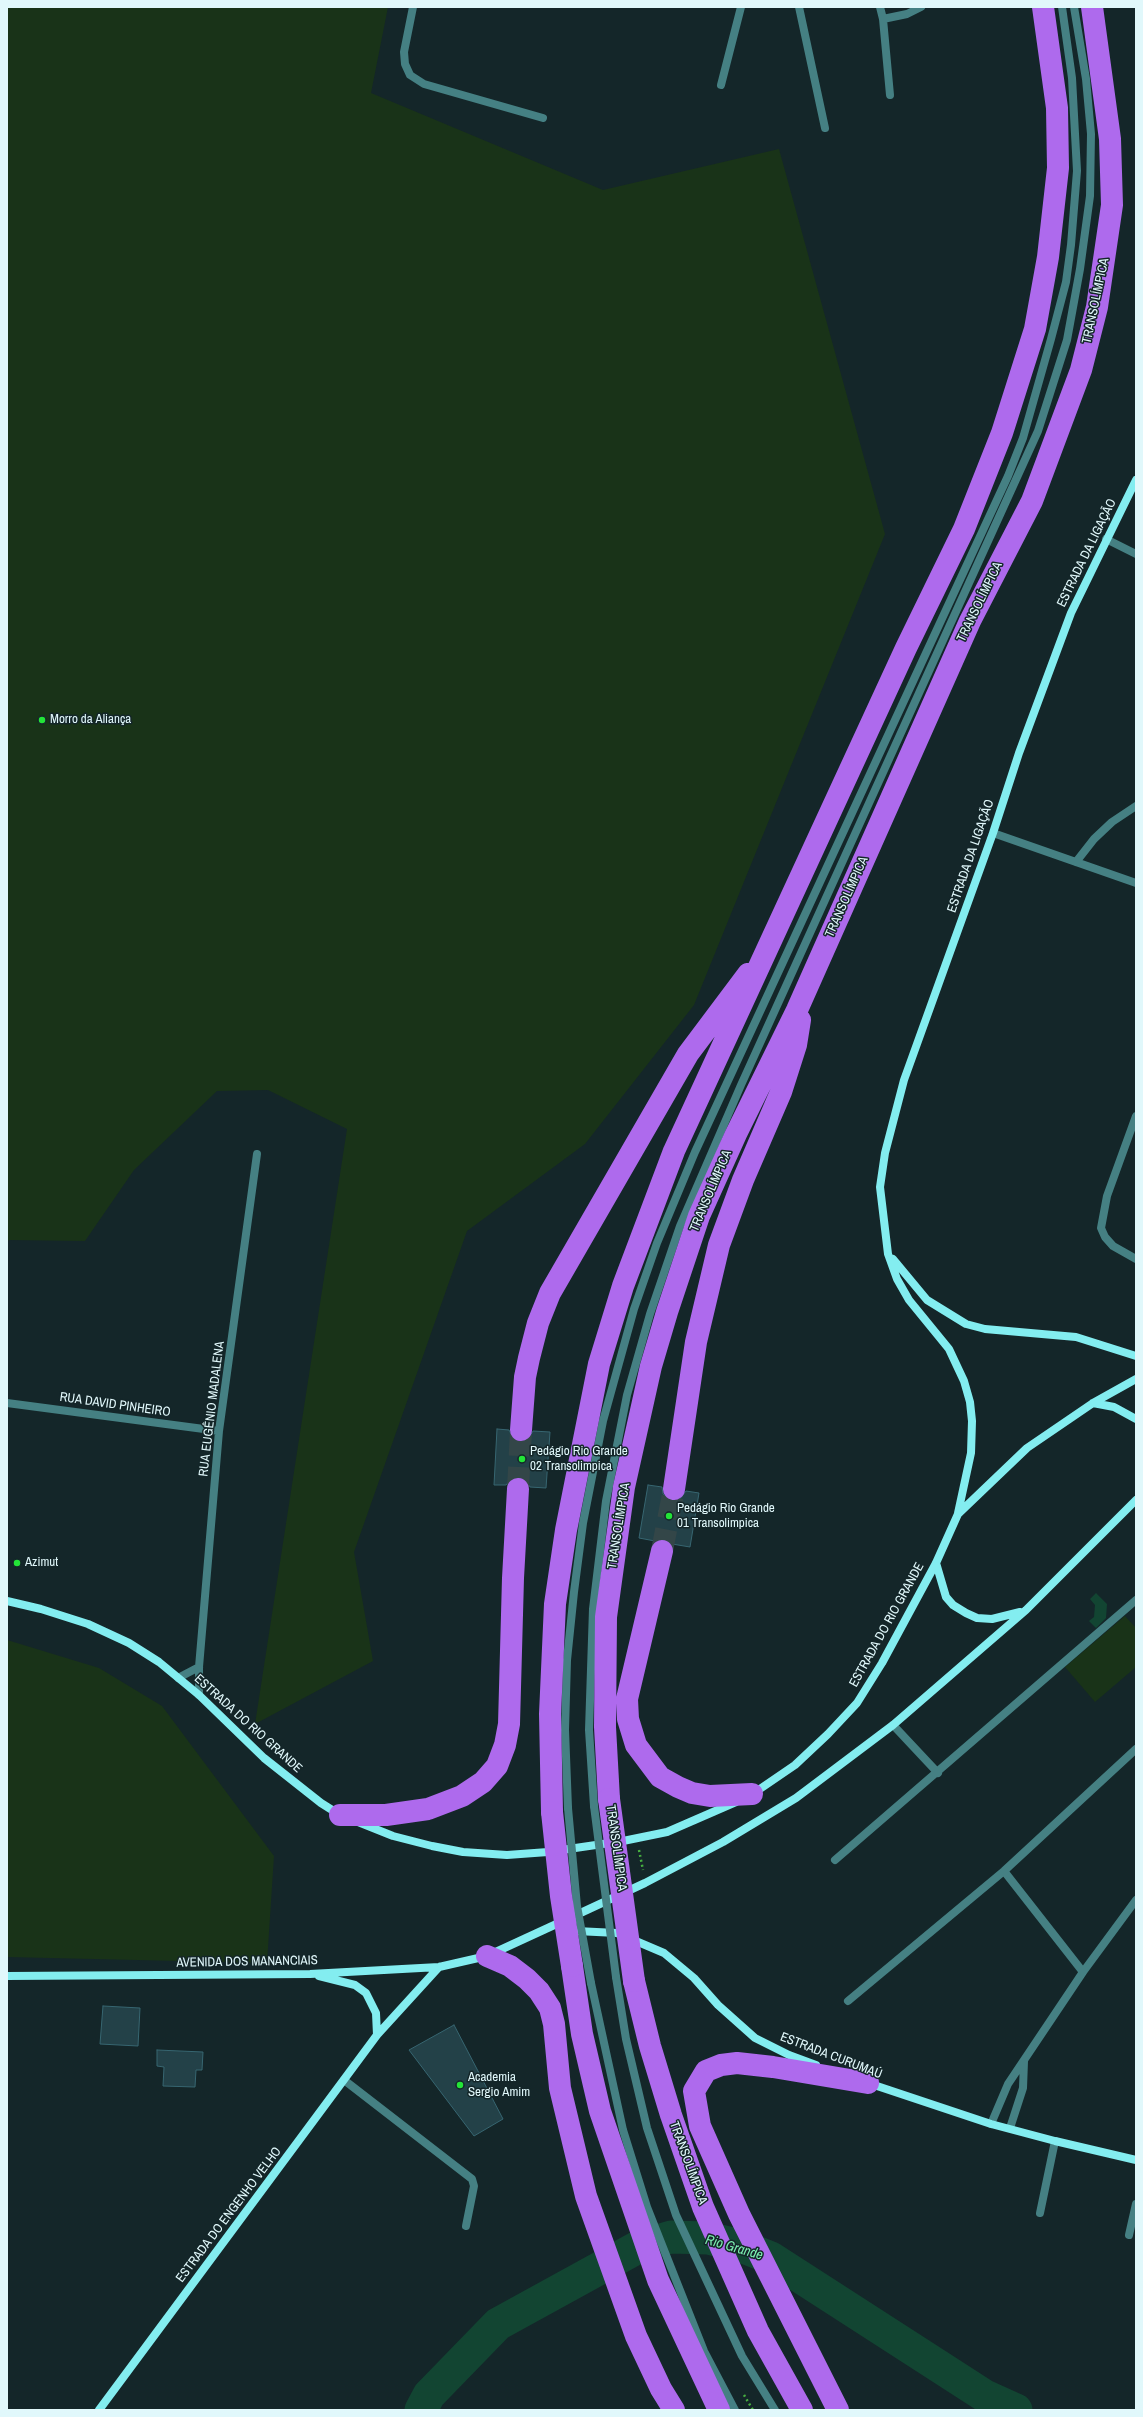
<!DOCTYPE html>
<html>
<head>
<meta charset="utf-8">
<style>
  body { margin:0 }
  #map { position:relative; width:1143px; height:2417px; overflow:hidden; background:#142629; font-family:"Archivo Narrow",sans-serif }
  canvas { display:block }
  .frame { position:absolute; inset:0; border:8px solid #e1f8fb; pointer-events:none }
</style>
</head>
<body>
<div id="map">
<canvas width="1143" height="2417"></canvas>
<div class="frame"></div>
</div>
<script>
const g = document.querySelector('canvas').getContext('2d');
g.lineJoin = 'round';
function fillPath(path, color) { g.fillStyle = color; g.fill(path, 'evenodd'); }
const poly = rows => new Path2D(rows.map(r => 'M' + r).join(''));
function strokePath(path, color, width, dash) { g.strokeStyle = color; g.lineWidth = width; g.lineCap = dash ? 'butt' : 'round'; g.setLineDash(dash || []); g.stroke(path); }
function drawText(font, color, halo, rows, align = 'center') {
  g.font = font + ' "Archivo Narrow",sans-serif'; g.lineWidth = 3; g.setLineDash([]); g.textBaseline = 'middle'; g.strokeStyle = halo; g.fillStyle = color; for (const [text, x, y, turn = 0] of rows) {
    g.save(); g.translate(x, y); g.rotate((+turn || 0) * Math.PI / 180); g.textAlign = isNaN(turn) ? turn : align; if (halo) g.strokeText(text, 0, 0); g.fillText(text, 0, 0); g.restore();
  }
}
fillPath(poly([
  [7,7,388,7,371,93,603,190,779,149,885,534,694,1005,585,1144,467,1231,354,1552,373,1661,255,1724,347,1129,268,1090,217,1091,134,1170,85,1241,9,1240,7,1242],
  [1125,1616,1136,1628,1136,1667,1095,1702,1065,1667],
  [7,1640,99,1668,162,1706,274,1856,267,1963,7,1957]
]), '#193318');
fillPath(poly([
  [1096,1593,1107,1604,1106,1618,1096,1628,1089,1621,1094,1617,1095,1605,1090,1599]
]), '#124532');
strokePath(poly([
  [421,2410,429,2395,498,2324,640,2246,671,2237,708,2238,741,2246,771,2258,985,2396,1016,2410]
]), '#124532', 33);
const building = poly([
  [497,1429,509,1430,514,1440,520,1442,527,1441,533,1431,550,1432,546,1488,530,1487,525,1479,519,1477,512,1478,506,1485,494,1485,497,1429],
  [648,1485,662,1487,663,1494,672,1501,679,1500,686,1491,699,1493,690,1547,672,1544,664,1539,655,1541,639,1538,648,1485],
  [103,2006,140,2008,138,2046,100,2044,103,2006],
  [454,2025,503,2119,474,2136,409,2050,454,2025],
  [157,2050,203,2052,202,2070,196,2070,195,2087,163,2086,164,2067,157,2066,157,2050]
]);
fillPath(building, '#234148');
strokePath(building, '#376671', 1);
strokePath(poly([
  [518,1489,521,1430],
  [662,1551,674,1489]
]), '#334648', 22, [22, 11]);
strokePath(poly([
  [639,1850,643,1870],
  [744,2395,753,2410]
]), '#47b040', 2.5, [2, 3]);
strokePath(poly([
  [413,7,404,52,405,64,410,75,424,84,543,118],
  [721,85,741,7],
  [594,1806,589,1730,593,1609,606,1501,627,1395,650,1314,680,1226,741,1085,1038,431,1067,340,1080,269,1090,196,1091,134,1086,79,1074,7],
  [568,1808,565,1730,567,1660,574,1592,583,1523,603,1421,634,1309,657,1243,695,1152,1008,476,1023,438,1051,339,1066,282,1071,245,1077,171,1072,78,1062,7],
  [1004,1871,1083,1972],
  [616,1977,626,2039,647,2128,676,2215,742,2356,775,2410],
  [591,1983,623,2130,647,2207,704,2351,735,2410],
  [848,2001,1004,1871,1136,1749],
  [991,2124,1008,2084,1083,1972,1136,1900],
  [1010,2128,1023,2088,1024,2061],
  [1040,2213,1055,2141],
  [1129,2235,1136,2204]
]), '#458083', 8);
strokePath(poly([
  [799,7,825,128],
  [880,7,883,19,890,95],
  [883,19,907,14,921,7],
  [1106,539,1136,554],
  [993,833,1136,883],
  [1076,862,1094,839,1112,822,1136,806],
  [1136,1116,1107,1196,1101,1228,1105,1237,1113,1246,1136,1259],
  [7,1403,219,1431],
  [178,1678,199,1667],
  [199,1695,199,1667,219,1431,257,1154],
  [893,1725,938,1773],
  [835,1860,1136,1600],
  [344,2080,472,2179,474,2186,466,2226]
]), '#458083', 8);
strokePath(poly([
  [893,1259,927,1300,966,1324,985,1329,1076,1337,1136,1356],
  [1093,1403,1114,1407,1136,1419],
  [958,1513,971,1453,972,1421,970,1402,964,1381,949,1349,909,1300,897,1279,888,1254,880,1187,885,1153,904,1080,993,833,1019,753,1071,613,1136,480],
  [936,1563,946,1597,953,1605,966,1613,977,1618,992,1619,1020,1612],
  [7,1601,41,1609,88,1624,129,1643,159,1662,199,1695,264,1758,321,1803,340,1815],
  [754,1793,795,1765,828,1734,857,1703,882,1663,936,1563,958,1514,1027,1448,1093,1403,1136,1379],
  [358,1822,393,1836,432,1846,463,1852,507,1855,548,1852,623,1841,667,1832,736,1802],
  [574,1916,645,1883,723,1842,796,1798,893,1725,1026,1610,1136,1500],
  [576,1931,617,1933,664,1953,694,1978,718,2005,755,2038,789,2055,816,2065],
  [7,1976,310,1974,439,1967,487,1956,563,1921],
  [319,1976,355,1985,366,1993,376,2013,377,2035],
  [868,2083,991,2124,1055,2141,1136,2160],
  [99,2410,377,2035,439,1967]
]), '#83edf0', 8);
strokePath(poly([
  [521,1430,525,1377,529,1358,538,1323,550,1293,688,1054,748,974],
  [674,1489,696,1342,719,1245,743,1180,781,1092,796,1045,800,1020],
  [662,1551,627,1699,628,1719,636,1745,660,1777,678,1787,692,1793,710,1796,752,1794],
  [609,1799,605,1727,606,1617,624,1487,651,1366,667,1312,699,1216,736,1134,797,1010,970,621,1032,501,1081,370,1097,307,1112,205,1110,139,1092,7],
  [552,1812,550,1714,555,1604,566,1530,599,1364,623,1286,674,1151,906,648,964,529,1002,433,1035,329,1048,257,1058,168,1057,108,1043,7],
  [340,1815,386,1815,428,1809,462,1796,483,1782,497,1766,505,1745,509,1724,513,1578,518,1489],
  [487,1956,510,1966,527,1979,539,1991,550,2008,554,2024,560,2088,586,2196,636,2336,661,2389,674,2410],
  [572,1966,582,2034,600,2111,658,2280,719,2410],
  [634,1981,650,2046,671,2115,703,2207,758,2331,802,2410],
  [838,2410,739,2214,700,2126,694,2091,706,2071,721,2065,737,2063,773,2067,868,2083]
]), '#ae6aed', 22);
strokePath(poly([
  [594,1806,616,1977],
  [568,1808,577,1906,591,1983]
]), '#458083', 8);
strokePath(poly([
  [609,1799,634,1981],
  [552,1812,561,1896,572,1966]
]), '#ae6aed', 22);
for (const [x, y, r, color] of [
  [42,720,4,"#23e437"],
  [522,1459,4,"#23e437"],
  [669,1516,4,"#23e437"],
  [17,1563,4,"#23e437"],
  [460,2085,4,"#23e437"]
]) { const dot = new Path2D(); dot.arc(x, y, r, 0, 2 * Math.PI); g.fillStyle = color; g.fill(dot); strokePath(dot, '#142629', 1.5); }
drawText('13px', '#e1f8fb', '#142629', [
  ["TRANSOLÍMPICA",1096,301,-78],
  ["ESTRADA DA LIGAÇÃO",1087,553,-64],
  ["TRANSOLÍMPICA",980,602,-64],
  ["ESTRADA DA LIGAÇÃO",971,856,-71],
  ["TRANSOLÍMPICA",847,897,-66],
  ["TRANSOLÍMPICA",711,1191,-67],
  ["RUA DAVID PINHEIRO",115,1405,8],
  ["RUA EUGÊNIO MADALENA",212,1409,-83],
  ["TRANSOLÍMPICA",619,1526,-81],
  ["ESTRADA DO RIO GRANDE",887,1625,-61],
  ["ESTRADA DO RIO GRANDE",248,1724,42],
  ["TRANSOLÍMPICA",616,1848,82],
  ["AVENIDA DOS MANANCIAIS",247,1962,-1],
  ["ESTRADA CURUMAÚ",831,2056,21],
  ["TRANSOLÍMPICA",688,2163,70],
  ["ESTRADA DO ENGENHO VELHO",229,2215,-53]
]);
drawText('13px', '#e1f8fb', '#142629', [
  ["Morro da Aliança",50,720],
  ["Pedágio Rio Grande",530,1452],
  ["02 Transolimpica",530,1467],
  ["Pedágio Rio Grande",677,1509],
  ["01 Transolimpica",677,1524],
  ["Azimut",25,1563],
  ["Academia",468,2078],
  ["Sergio Amim",468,2093]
], 'left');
drawText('italic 14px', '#7befb1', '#142629', [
  ["Rio Grande",734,2248,16]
]);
</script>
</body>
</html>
